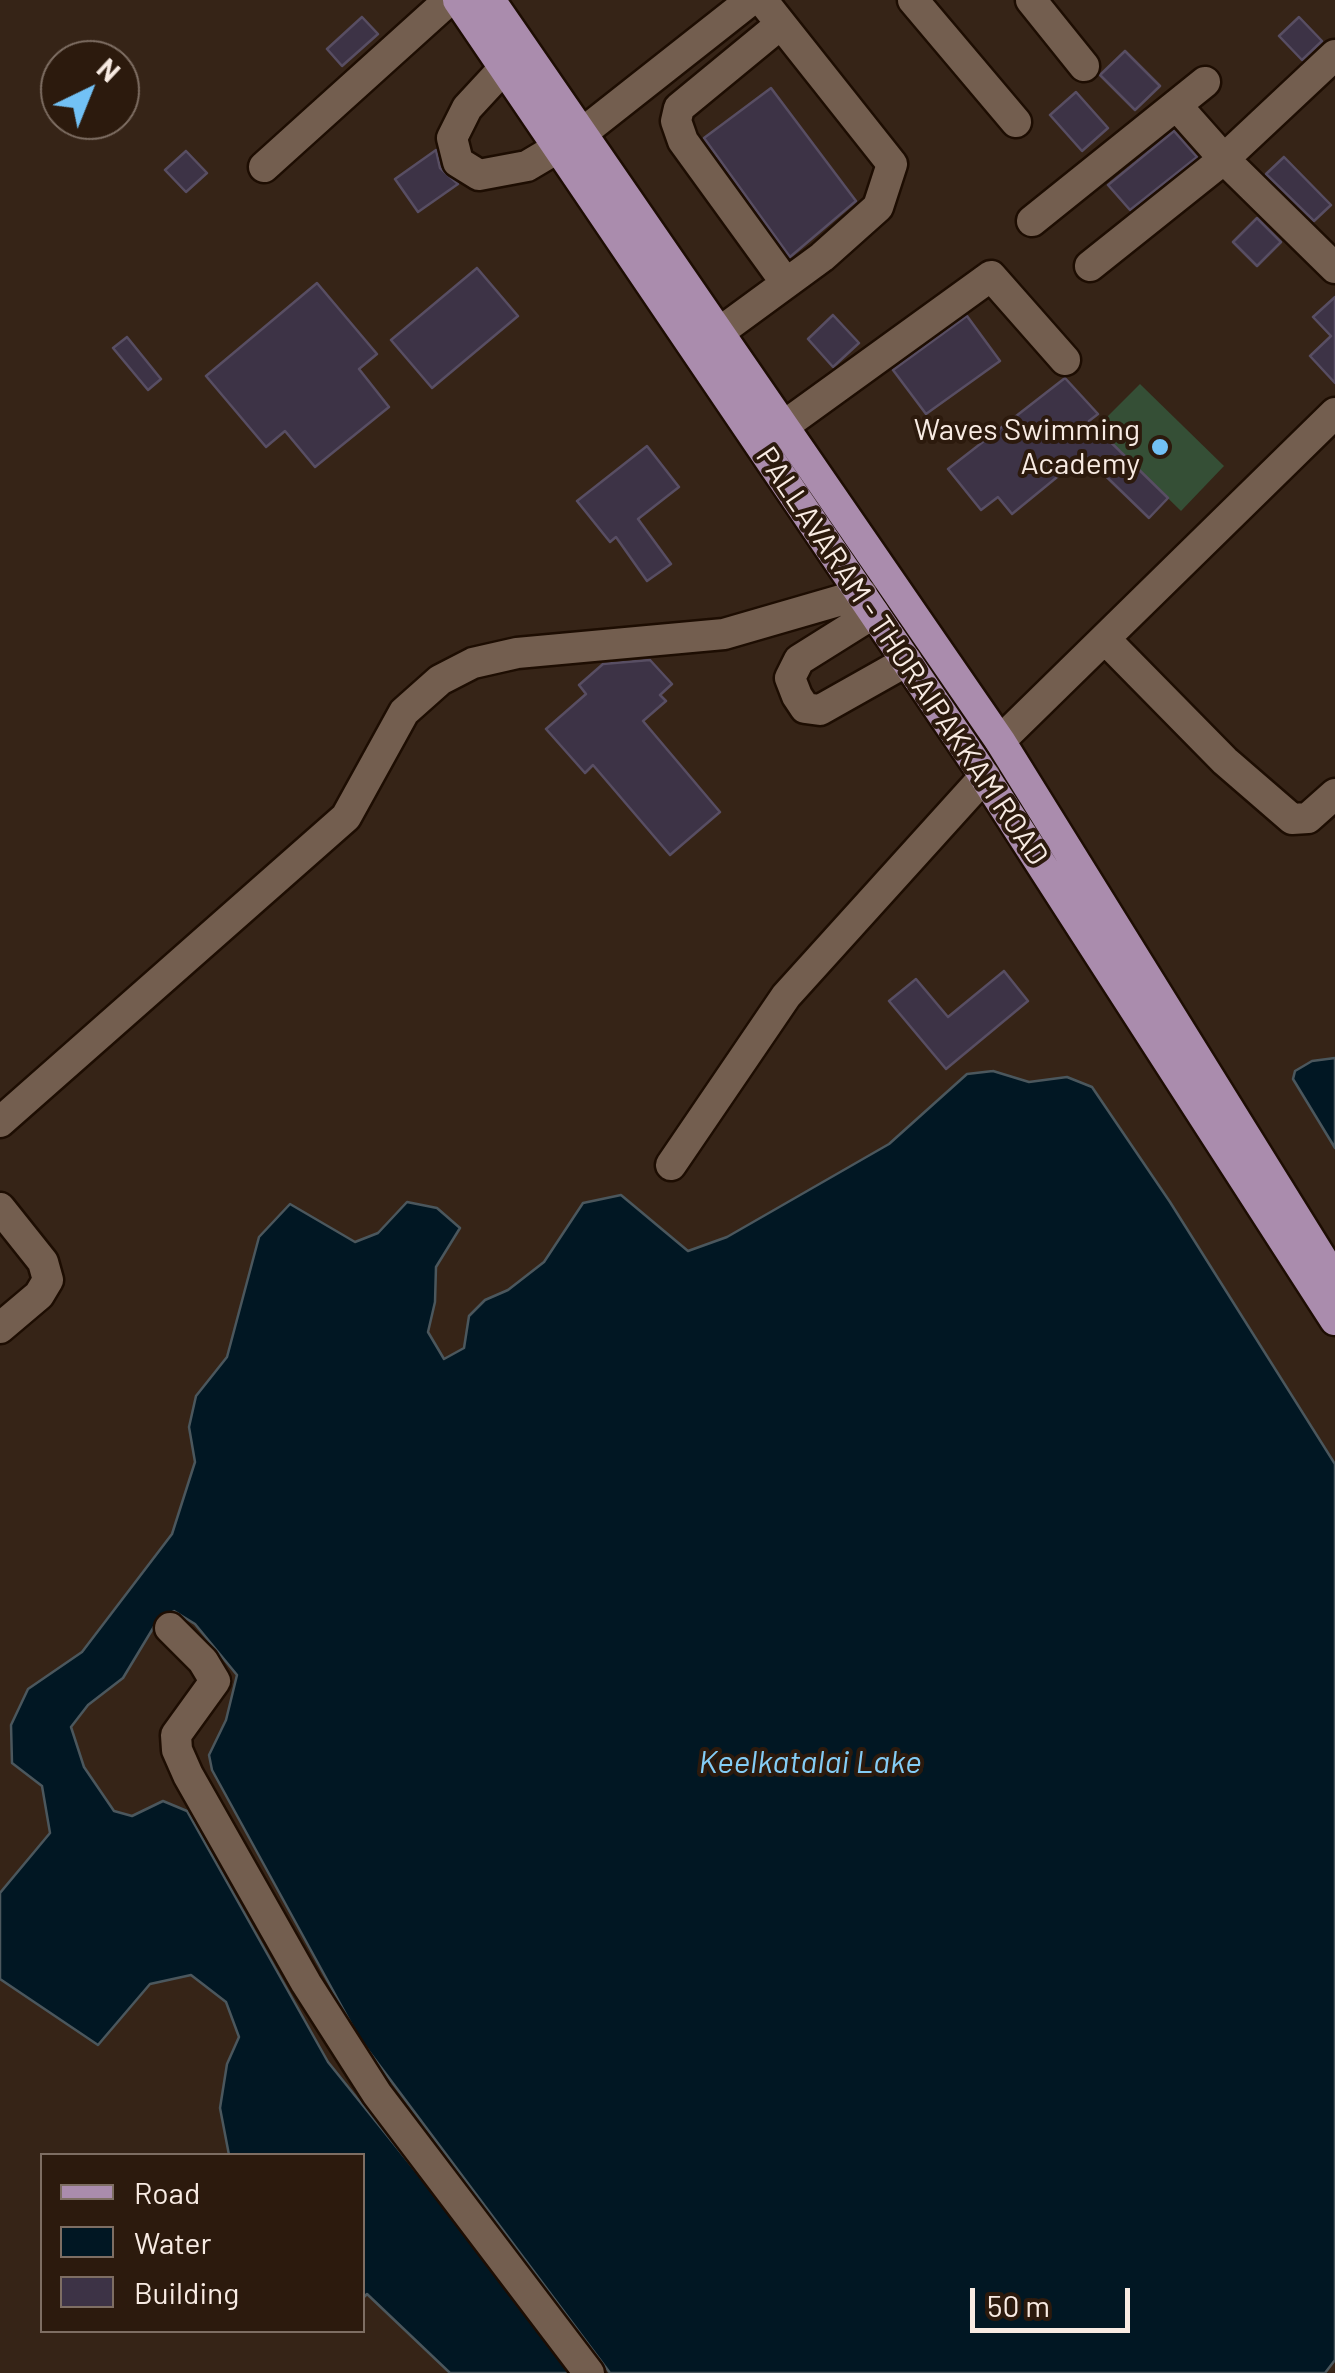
<!DOCTYPE html>
<html>
<head>
<meta charset="utf-8">
<style>
  body { margin:0 }
  #map { position:relative; width:1335px; height:2373px; overflow:hidden; background:#362417; font-family:Barlow,sans-serif }
  canvas { display:block }
  .legend { position:absolute; left:40px; top:2153px; width:325px; height:180px; box-sizing:border-box; background:#2c1a0d; border:2px solid #7e6e63; margin:0; padding:12px 18px; list-style:none; font-size:30px; color:#f8ebe3 }
  .legend li { display:flex; align-items:center; gap:20px; height:50px }
  .legend b { width:50px; border:2px solid #7e6e63 }
  .north { position:absolute; left:40px; top:40px; width:100px; height:100px; box-sizing:border-box; background:#2c1a0d; border:2px solid #7e6e63; border-radius:50%; rotate:43deg; font-size:28px; font-weight:700; line-height:40px; text-align:center; color:#f8ebe3 }
  .north::after { content:''; display:block; margin:auto; width:35px; height:45px; background:#72c1f5; clip-path:polygon(50% 0,100% 100%,50% 72%,0 100%) }
  .scale { position:absolute; left:970px; top:2288px; width:160px; height:45px; box-sizing:border-box; border:5px solid #f8ebe3; border-top:0; padding-left:12px; font-size:30px; line-height:35px; white-space:nowrap; color:#f8ebe3; -webkit-text-stroke:8px #2c1a0d; paint-order:stroke }
</style>
</head>
<body>
<div id="map">
<canvas width="1335" height="2373"></canvas>
<ul class="legend">
<li><b style="height:12px;background:#aa8cad"></b>Road</li>
<li><b style="height:28px;background:#011723"></b>Water</li>
<li><b style="height:28px;background:#3d3346"></b>Building</li>
</ul>
<div class="north">N</div>
<div class="scale">50 m</div>
</div>
<script>
const g = document.querySelector('canvas').getContext('2d');
g.lineJoin = 'round';
function fillPath(path, color) { g.fillStyle = color; g.fill(path, 'evenodd'); }
const poly = rows => new Path2D(rows.map(r => 'M' + r).join(''));
function strokePath(path, color, width, dash) { g.strokeStyle = color; g.lineWidth = width; g.lineCap = dash ? 'butt' : 'round'; g.setLineDash(dash || []); g.stroke(path); }
function drawText(font, color, halo, rows, align = 'center') {
  g.font = font + ' Barlow,sans-serif'; g.lineWidth = 8; g.setLineDash([]); g.textBaseline = 'middle'; g.strokeStyle = halo; g.fillStyle = color; for (const [text, x, y, turn = 0] of rows) {
    g.save(); g.translate(x, y); g.rotate((+turn || 0) * Math.PI / 180); g.textAlign = isNaN(turn) ? turn : align; if (halo) g.strokeText(text, 0, 0); g.fillText(text, 0, 0); g.restore();
  }
}
fillPath(poly([
  [1140,384,1224,466,1181,511,1096,428]
]), '#354f36');
const water = poly([
  [1335,1058,1335,1148,1293,1079,1295,1071,1312,1061,1335,1058],
  [993,1071,1029,1082,1067,1077,1092,1087,1170,1202,1335,1464,1335,2360,1325,2373,610,2373,359,2038,212,1770,209,1755,226,1720,237,1675,195,1624,174,1611,158,1620,123,1678,88,1705,71,1727,84,1767,114,1811,132,1816,163,1801,187,1811,328,2062,578,2373,450,2373,367,2294,363,2298,362,2156,229,2155,220,2108,227,2064,239,2037,226,2002,191,1975,150,1984,98,2045,0,1979,0,1893,50,1833,42,1786,12,1763,11,1725,28,1689,82,1652,172,1534,195,1462,189,1427,196,1396,227,1357,259,1237,290,1204,355,1242,378,1233,407,1202,437,1208,460,1228,436,1267,435,1302,428,1332,444,1359,464,1348,469,1316,485,1300,508,1290,544,1262,583,1203,621,1195,688,1251,727,1237,889,1144,967,1074,993,1071]
]);
fillPath(water, '#011723');
strokePath(water, '#4b575d', 2.5);
const building = poly([
  [362,17,378,34,342,66,327,49,362,17],
  [1299,17,1322,41,1302,60,1279,36,1299,17],
  [1125,51,1160,86,1135,110,1100,75,1125,51],
  [771,88,856,201,790,257,704,138,771,88],
  [1076,92,1108,128,1082,151,1050,115,1076,92],
  [1174,131,1197,157,1130,210,1108,185,1174,131],
  [436,150,440,168,458,184,418,212,395,179,436,150],
  [186,151,207,173,186,192,165,170,186,151],
  [1284,157,1331,205,1314,221,1266,174,1284,157],
  [1257,218,1281,242,1257,266,1233,242,1257,218],
  [477,268,518,316,432,388,391,340,477,268],
  [317,283,377,354,359,369,389,407,315,467,285,431,266,447,206,376,317,283],
  [1335,297,1335,383,1310,356,1331,336,1313,317,1335,297],
  [833,315,859,343,833,367,808,339,833,315],
  [967,316,1000,361,926,414,893,370,967,316],
  [127,337,161,379,148,390,113,348,127,337],
  [1065,378,1098,414,1089,421,1168,498,1149,518,1084,455,1012,514,998,497,981,510,948,469,1065,378],
  [647,446,679,487,638,519,671,564,647,581,616,537,610,542,577,501,647,446],
  [650,660,672,684,660,695,666,701,643,721,720,812,670,855,593,765,585,773,546,729,586,694,579,685,603,664,650,660],
  [1004,971,1028,1001,946,1069,889,1001,916,979,948,1017,1004,971]
]);
fillPath(building, '#3d3346');
strokePath(building, '#584e63', 2.5);
const minor = poly([
  [913,0,1016,122],
  [1031,0,1084,66],
  [781,24,679,108,676,121,683,141,786,283],
  [504,68,467,108,452,138,458,162,479,175,527,166,581,134,751,0],
  [1177,106,1224,159,1335,268],
  [264,167,449,0],
  [1032,221,1205,82],
  [1090,266,1224,159,1335,55],
  [721,331,822,257,878,207,892,164,762,0],
  [785,425,991,276,1065,360],
  [874,613,799,660,790,678,797,696,805,708,820,710,907,661],
  [1105,639,1225,761,1292,819,1308,818,1335,794],
  [1000,741,1335,413],
  [0,1122,346,817,404,712,440,680,473,663,517,653,724,634,862,594],
  [671,1165,786,996,985,776],
  [0,1208,43,1262,48,1280,39,1295,0,1328],
  [170,1628,203,1661,215,1681,176,1735,177,1750,188,1775,306,1983,377,2094,589,2373]
]);
const major = poly([
  [458,0,977,765,1335,1320],
  [490,0,1000,741,1335,1280]
]);
strokePath(minor, '#1d0d02', 35);
strokePath(major, '#1d0d02', 35);
strokePath(minor, '#735e4f', 30);
strokePath(major, '#aa8cad', 30);
for (const [x, y, r, color] of [
  [1160,447,10,"#72c1f5"]
]) { const dot = new Path2D(); dot.arc(x, y, r, 0, 2 * Math.PI); g.fillStyle = color; g.fill(dot); strokePath(dot, '#2c1a0d', 4); }
drawText('30px', '#f8ebe3', '#2c1a0d', [
  ["Waves Swimming",1140,430],
  ["Academy",1140,464]
], 'right');
drawText('30px', '#f8ebe3', '#2c1a0d', [
  ["PALLAVARAM - THORAIPAKKAM ROAD",902,656,56]
]);
drawText('italic 32px', '#84cdf6', '#2c1a0d', [
  ["Keelkatalai Lake",810,1762]
]);
</script>
</body>
</html>
